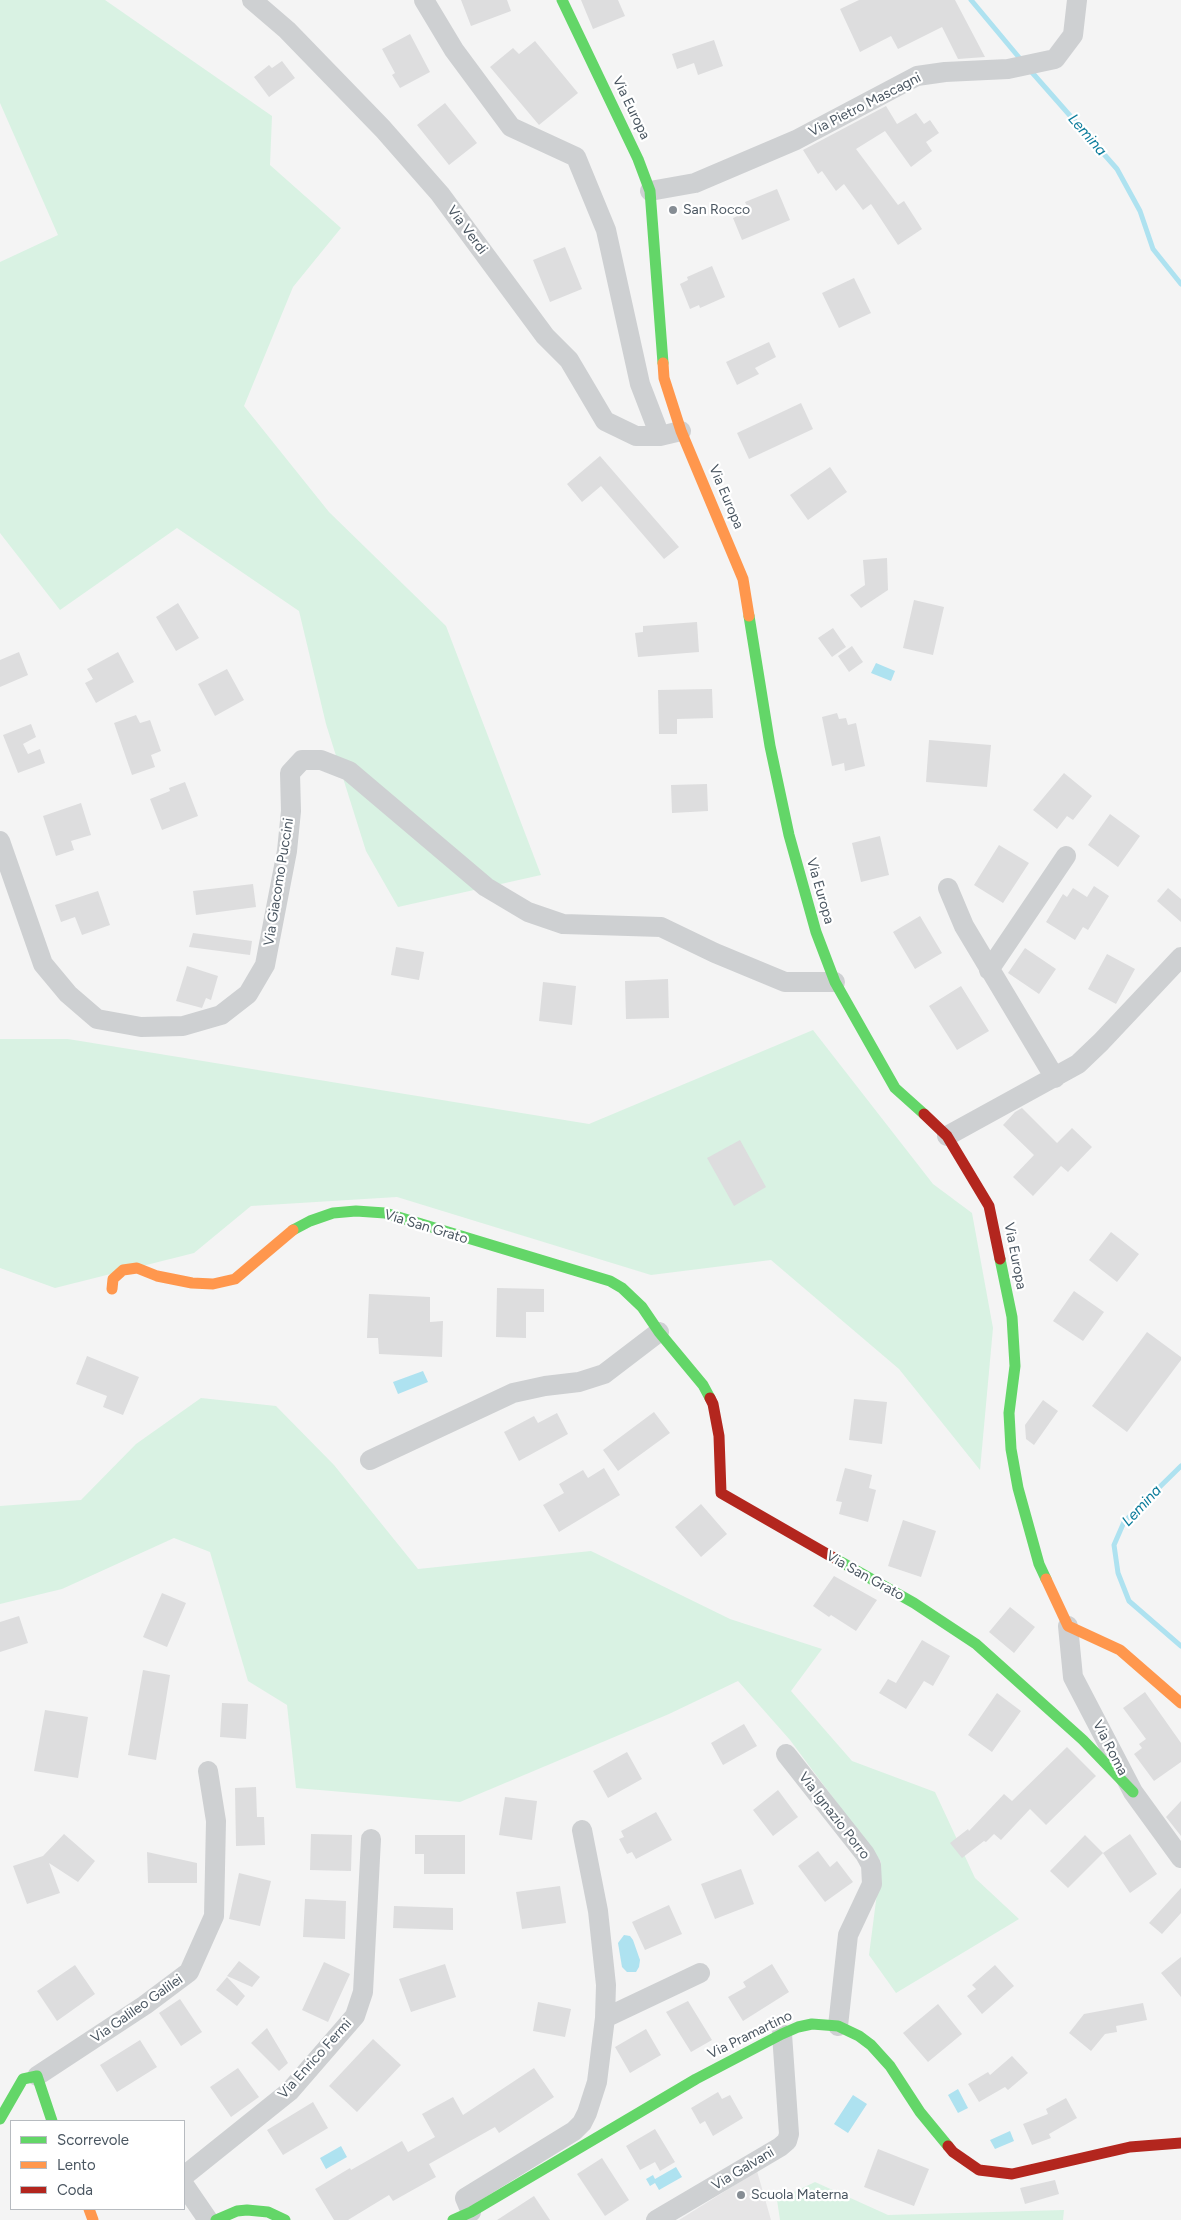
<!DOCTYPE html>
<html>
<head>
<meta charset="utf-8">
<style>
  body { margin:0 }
  #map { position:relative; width:1181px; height:2220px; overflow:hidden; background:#f4f4f4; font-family:Figtree,sans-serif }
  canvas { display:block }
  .legend { position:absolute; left:10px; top:2120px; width:175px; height:90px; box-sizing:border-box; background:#fff; border:1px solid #b7bbc0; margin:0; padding:6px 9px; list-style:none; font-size:15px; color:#4a5661 }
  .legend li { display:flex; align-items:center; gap:10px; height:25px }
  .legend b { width:25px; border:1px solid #b7bbc0 }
</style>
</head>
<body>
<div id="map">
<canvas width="1181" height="2220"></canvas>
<ul class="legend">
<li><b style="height:6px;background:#63d668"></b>Scorrevole</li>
<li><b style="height:6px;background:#ff974d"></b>Lento</li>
<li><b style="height:6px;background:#b3261e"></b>Coda</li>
</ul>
</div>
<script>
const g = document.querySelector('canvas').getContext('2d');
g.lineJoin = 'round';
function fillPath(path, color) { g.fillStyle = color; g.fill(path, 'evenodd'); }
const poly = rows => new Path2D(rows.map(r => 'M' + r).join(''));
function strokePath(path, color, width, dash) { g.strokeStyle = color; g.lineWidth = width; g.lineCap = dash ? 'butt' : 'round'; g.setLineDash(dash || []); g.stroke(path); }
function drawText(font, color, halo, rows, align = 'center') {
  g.font = font + ' Figtree,sans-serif'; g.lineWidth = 4.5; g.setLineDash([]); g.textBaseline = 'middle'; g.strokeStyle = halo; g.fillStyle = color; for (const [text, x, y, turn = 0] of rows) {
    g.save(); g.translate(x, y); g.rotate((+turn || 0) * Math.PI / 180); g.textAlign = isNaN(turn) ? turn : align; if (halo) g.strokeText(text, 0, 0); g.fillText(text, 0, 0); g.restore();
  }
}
fillPath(poly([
  [757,2171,771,2220,679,2220]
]), '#e6e5e6');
fillPath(poly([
  [0,0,105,0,272,116,270,165,341,228,293,287,244,406,329,512,446,626,541,875,398,907,366,851,326,724,299,611,177,528,60,610,0,533,0,262,58,235,0,103],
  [813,1030,933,1184,972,1213,993,1328,980,1470,899,1369,771,1260,651,1275,397,1197,251,1206,194,1253,55,1288,0,1268,0,1039,68,1039,589,1124],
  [201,1398,276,1406,334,1465,418,1569,591,1551,730,1619,822,1649,791,1691,852,1761,935,1792,975,1878,1019,1919,896,1993,869,1955,881,1862,790,1740,738,1681,669,1714,460,1802,296,1788,287,1705,248,1681,210,1552,174,1538,62,1589,0,1604,0,1506,81,1500,136,1444],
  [815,2182,888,2215,1064,2210,1063,2220,780,2220,777,2200]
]), '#d9f2e3');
fillPath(poly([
  [876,663,895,671,891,681,871,673],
  [423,1371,428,1382,398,1394,393,1382],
  [624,1935,630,1936,633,1940,640,1960,639,1967,636,1972,627,1972,622,1967,618,1943],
  [958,2089,968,2108,958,2113,948,2095],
  [853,2095,867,2104,848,2133,834,2124],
  [1010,2131,1014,2141,995,2149,990,2140],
  [341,2146,347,2157,326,2169,320,2158],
  [676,2167,682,2177,659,2190,655,2183,650,2186,646,2179,653,2175,655,2179]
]), '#aee2f0');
strokePath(poly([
  [971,0,1022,61],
  [1029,69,1117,169,1140,211,1153,249,1181,284],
  [1181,1466,1124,1522,1114,1545,1118,1573,1129,1601,1181,1646]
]), '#aee2f0', 5);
fillPath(poly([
  [461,0,507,0,511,11,471,26],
  [581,0,618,0,625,16,593,29],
  [859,0,955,0,985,57,958,59,942,27,898,49,891,36,860,52,840,9],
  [410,34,430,72,400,88,392,75,395,73,382,49],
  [714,40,723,66,698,75,694,63,677,69,672,54],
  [535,41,578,93,539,125,490,67,513,48,519,54],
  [282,61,295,78,269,97,254,77,269,65,272,68],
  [445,103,477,143,449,165,417,125],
  [886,106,897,124,916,113,924,124,930,120,939,133,926,142,932,151,911,167,885,131,856,149,898,205,904,201,922,229,898,245,871,204,863,210,844,184,836,191,822,171,818,174,803,150],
  [777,189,790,220,742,240,733,218,749,211,745,202],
  [565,247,582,289,550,302,533,260],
  [712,266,725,297,700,308,699,305,690,309,680,284,688,280,687,277],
  [854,278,871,313,839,328,822,293],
  [769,342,776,357,755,368,759,374,737,385,726,362],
  [801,403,813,429,749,459,737,433],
  [600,456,679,547,664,559,601,486,582,502,567,484],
  [830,467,847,492,808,520,790,495],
  [887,558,888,590,861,608,850,595,865,585,863,560],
  [914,600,944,607,933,655,903,648],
  [178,603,199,638,176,651,156,617],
  [697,622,699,652,638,657,635,633,643,632,643,626],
  [833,628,846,647,832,657,818,638],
  [852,646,863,662,849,672,838,656],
  [19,652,28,675,0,687,0,660],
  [118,652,134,682,96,703,85,683,93,679,87,669],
  [227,669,244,700,215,716,198,684],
  [712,689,713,718,677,719,677,734,659,734,658,690],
  [837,713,839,719,846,718,848,725,856,723,865,766,845,771,844,763,832,766,822,717],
  [136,715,140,723,150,720,161,751,151,755,155,767,132,775,114,723],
  [31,724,36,737,23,744,28,754,40,749,45,763,18,773,3,735],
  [929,740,991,745,987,787,926,782],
  [1064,773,1092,796,1073,820,1067,816,1057,829,1033,810],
  [185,782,198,816,162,830,150,799,170,791,169,788],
  [707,784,708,811,672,813,671,785],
  [81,803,91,835,71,841,74,850,56,856,43,816],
  [1110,814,1140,836,1118,867,1088,845],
  [880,836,889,875,861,882,852,843],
  [999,845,1029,863,1003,903,974,885],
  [253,884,256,907,196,915,193,891],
  [1094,886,1109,896,1088,930,1083,927,1075,940,1046,922,1063,894,1067,897,1073,888,1087,897],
  [1168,888,1181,899,1181,922,1157,901],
  [98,891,110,925,82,935,75,917,61,922,55,905],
  [920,916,942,953,915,969,893,932],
  [193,933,252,941,250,955,189,947],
  [396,947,424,952,419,980,391,975],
  [1025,948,1056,969,1039,994,1008,973],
  [1107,954,1135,969,1116,1004,1088,989],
  [187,966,218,976,211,1000,206,998,202,1008,176,1001],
  [668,979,669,1018,626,1019,625,981],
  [543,982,576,986,572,1025,539,1021],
  [961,986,989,1031,957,1050,929,1006],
  [1022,1108,1057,1143,1072,1128,1092,1147,1068,1172,1061,1166,1033,1196,1013,1177,1034,1155,1003,1125,1015,1112],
  [740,1140,766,1187,734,1206,707,1158],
  [1111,1232,1139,1254,1117,1282,1089,1260],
  [497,1288,544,1289,544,1312,526,1312,526,1338,496,1337],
  [1074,1291,1104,1312,1083,1341,1053,1321],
  [369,1294,430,1297,430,1322,443,1321,442,1357,379,1354,378,1338,367,1338],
  [1147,1332,1181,1357,1181,1360,1127,1432,1092,1406],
  [87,1356,139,1377,123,1415,103,1407,107,1396,76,1384],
  [854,1399,887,1402,882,1444,849,1440],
  [1043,1400,1058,1411,1034,1445,1026,1439,1025,1425],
  [654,1412,670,1433,618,1471,603,1450],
  [557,1413,568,1434,519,1461,504,1432,534,1416,538,1423],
  [604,1468,620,1495,559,1532,543,1505,564,1493,559,1484,583,1470,588,1478],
  [845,1468,872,1475,869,1488,876,1490,868,1522,839,1514,842,1502,836,1501],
  [701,1504,727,1534,701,1557,675,1527],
  [903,1520,936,1531,921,1577,888,1566],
  [834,1576,877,1600,856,1631,831,1615,829,1617,813,1606],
  [162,1593,186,1603,167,1647,143,1637],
  [1010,1607,1035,1627,1014,1653,989,1632],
  [19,1616,28,1643,0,1652,0,1622],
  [922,1640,950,1656,933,1686,924,1681,906,1709,879,1693,888,1679,896,1683],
  [143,1670,170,1675,156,1760,128,1755],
  [1145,1692,1181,1743,1181,1762,1154,1781,1134,1754,1142,1748,1139,1744,1146,1739,1123,1708],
  [997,1693,1021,1711,992,1752,968,1735],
  [222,1703,248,1704,246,1739,220,1737],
  [45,1710,88,1717,78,1778,34,1771],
  [744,1724,757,1746,723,1765,711,1743],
  [1067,1747,1096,1776,1046,1825,1030,1809,1001,1840,994,1834,986,1842,984,1841,962,1858,950,1843,968,1829,969,1831,1004,1794,1012,1801],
  [627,1752,642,1779,608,1798,593,1771],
  [256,1787,257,1817,264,1817,265,1845,236,1846,235,1788],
  [778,1790,798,1817,773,1836,753,1810],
  [505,1797,537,1801,532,1840,499,1835],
  [1181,1801,1181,1836,1166,1817],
  [656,1812,672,1840,636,1859,632,1852,627,1854,619,1839,624,1837,621,1831],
  [64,1834,95,1861,78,1882,49,1863,60,1893,27,1904,13,1866,43,1856],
  [311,1834,352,1835,351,1871,310,1870],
  [1130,1834,1157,1874,1130,1893,1103,1853],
  [415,1835,465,1835,465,1874,424,1874,424,1854,415,1854],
  [1085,1835,1103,1853,1068,1888,1050,1871],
  [818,1851,830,1867,837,1861,853,1882,825,1902,798,1866],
  [147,1852,197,1863,197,1883,148,1883],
  [741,1869,754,1904,715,1919,701,1884],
  [239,1873,271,1881,260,1926,229,1919],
  [560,1886,566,1923,522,1929,516,1892],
  [1181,1888,1181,1913,1162,1934,1149,1923],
  [305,1899,346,1901,345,1939,303,1937],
  [669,1905,682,1934,645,1950,632,1922],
  [394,1906,453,1908,453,1930,393,1928],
  [1181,1957,1181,1997,1161,1973],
  [239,1961,260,1977,252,1987,227,1976],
  [324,1962,350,1974,328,2022,302,2010],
  [445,1964,456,1997,411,2012,399,1979],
  [772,1964,789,1992,743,2021,728,1997,746,1987,743,1982],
  [75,1965,95,1994,57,2021,37,1991],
  [995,1965,1014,1986,982,2014,967,1996,976,1989,972,1985],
  [227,1977,245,1996,237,2006,216,1990],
  [180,1999,202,2032,181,2046,159,2013],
  [688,2001,712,2040,691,2052,666,2012],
  [538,2002,571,2009,565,2037,533,2031],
  [1143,2003,1147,2020,1116,2026,1117,2032,1105,2034,1091,2051,1069,2033,1084,2014],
  [938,2004,962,2034,928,2062,903,2033],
  [267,2028,288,2063,279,2071,251,2043],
  [646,2029,661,2055,630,2073,615,2047],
  [373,2039,401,2065,357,2112,329,2086],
  [140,2040,157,2067,117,2092,100,2065],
  [1012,2056,1028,2073,1008,2090,1005,2087,979,2102,968,2084,988,2072,990,2075],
  [238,2068,259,2097,231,2117,210,2087],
  [534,2068,554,2097,499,2133,495,2127,429,2164,436,2177,393,2201,389,2195,348,2220,334,2220,315,2189,350,2168,351,2170,402,2141,408,2152,435,2137,422,2114,453,2097,463,2115],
  [718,2092,722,2099,730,2095,743,2118,713,2136,705,2121,700,2124,691,2108],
  [1066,2098,1077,2118,1049,2134,1051,2138,1032,2145,1023,2124,1048,2114,1046,2109],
  [313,2102,328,2128,283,2155,267,2130],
  [655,2129,675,2162,660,2171,655,2162,640,2170,626,2146],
  [878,2149,929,2169,914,2206,864,2187],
  [602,2158,629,2200,605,2216,577,2174],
  [1055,2180,1059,2194,1025,2204,1020,2188],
  [534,2196,550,2220,497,2220]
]), '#ddddde');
strokePath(poly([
  [252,0,287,30,383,129,440,194,545,336,569,360,605,421,636,436,660,436,681,431],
  [424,0,454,50,511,127,576,157,606,230,640,384,660,436],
  [650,191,695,183,796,140,917,76,945,72,1008,69,1055,59,1073,35,1077,0],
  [0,841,43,964,68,994,97,1019,141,1027,183,1026,221,1015,248,994,265,965,287,851,291,811,290,773,302,760,321,760,349,771,486,887,528,912,563,924,661,927,715,953,785,982,835,982],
  [948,888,964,926,1055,1078],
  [989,970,1066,856],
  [947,1136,1078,1064,1101,1042,1181,957],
  [370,1460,513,1393,545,1386,579,1382,604,1374,659,1332],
  [1068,1626,1073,1677,1133,1792,1181,1858],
  [786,1754,865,1854,871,1865,872,1884,848,1935,838,2026],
  [605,2018,700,1973],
  [37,2076,145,2005,189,1972,214,1916,216,1821,208,1771],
  [184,2176,290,2091,355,2016,363,1992,371,1839],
  [184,2185,208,2220],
  [471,2212,465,2198,574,2131,582,2123,587,2113,597,2082,605,2018,606,1985,598,1911,582,1830],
  [656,2220,780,2147,787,2141,789,2134,782,2034]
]), '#ced0d2', 20);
strokePath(poly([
  [562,0,638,159,650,191,663,363],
  [749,616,770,746,789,835,816,932,835,982,895,1088,924,1114],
  [293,1230,310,1221,333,1213,356,1211,385,1213,610,1281,622,1288,642,1307,659,1332,703,1385,710,1398],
  [1000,1259,1012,1317,1015,1366,1009,1413,1011,1449,1018,1488,1039,1564,1046,1579],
  [834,1558,914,1603,976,1644,1083,1740,1133,1792],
  [0,2119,23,2079,37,2076,52,2121],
  [216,2220,237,2211,247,2210,268,2212,285,2220],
  [453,2220,471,2212,696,2079,782,2034,798,2027,812,2024,838,2026,859,2036,871,2045,890,2066,920,2112,948,2146]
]), '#63d668', 11);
strokePath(poly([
  [663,363,664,378,681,431,743,579,749,616],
  [112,1289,113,1279,123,1270,137,1268,157,1276,192,1283,213,1284,235,1279,293,1230],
  [1046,1579,1068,1626,1120,1650,1181,1703],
  [89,2209,93,2220]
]), '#ff974d', 11);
strokePath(poly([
  [924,1114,947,1136,989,1206,1000,1259],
  [710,1398,713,1404,719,1436,721,1493,834,1558],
  [948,2146,953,2152,979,2170,1012,2174,1130,2147,1181,2143]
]), '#b3261e', 11);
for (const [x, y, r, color] of [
  [673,210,5,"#868d94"],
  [741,2195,5,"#868d94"]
]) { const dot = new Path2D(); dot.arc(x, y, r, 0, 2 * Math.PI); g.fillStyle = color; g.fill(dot); strokePath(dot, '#fff', 2); }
drawText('14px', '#4a5661', '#fff', [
  ["Via Pietro Mascagni",865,105,-27],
  ["Via Europa",631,108,64],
  ["Via Verdi",467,230,53],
  ["Via Europa",726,497,67],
  ["Via Giacomo Puccini",279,882,-81],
  ["Via Europa",820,891,74],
  ["Via San Grato",426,1227,17],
  ["Via Europa",1015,1256,79],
  ["Via San Grato",865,1576,29],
  ["Via Roma",1110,1748,63],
  ["Via Ignazio Porro",834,1816,52],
  ["Via Galileo Galilei",137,2009,-35],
  ["Via Pramartino",750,2035,-26],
  ["Via Enrico Fermi",315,2059,-48],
  ["Via Galvani",743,2169,-31]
]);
drawText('14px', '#4a5661', '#fff', [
  ["San Rocco",683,210],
  ["Scuola Materna",751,2195]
], 'left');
drawText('italic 15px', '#0c7c9b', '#fff', [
  ["Lemina",1087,135,49],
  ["Lemina",1142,1506,-47]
]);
</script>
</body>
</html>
